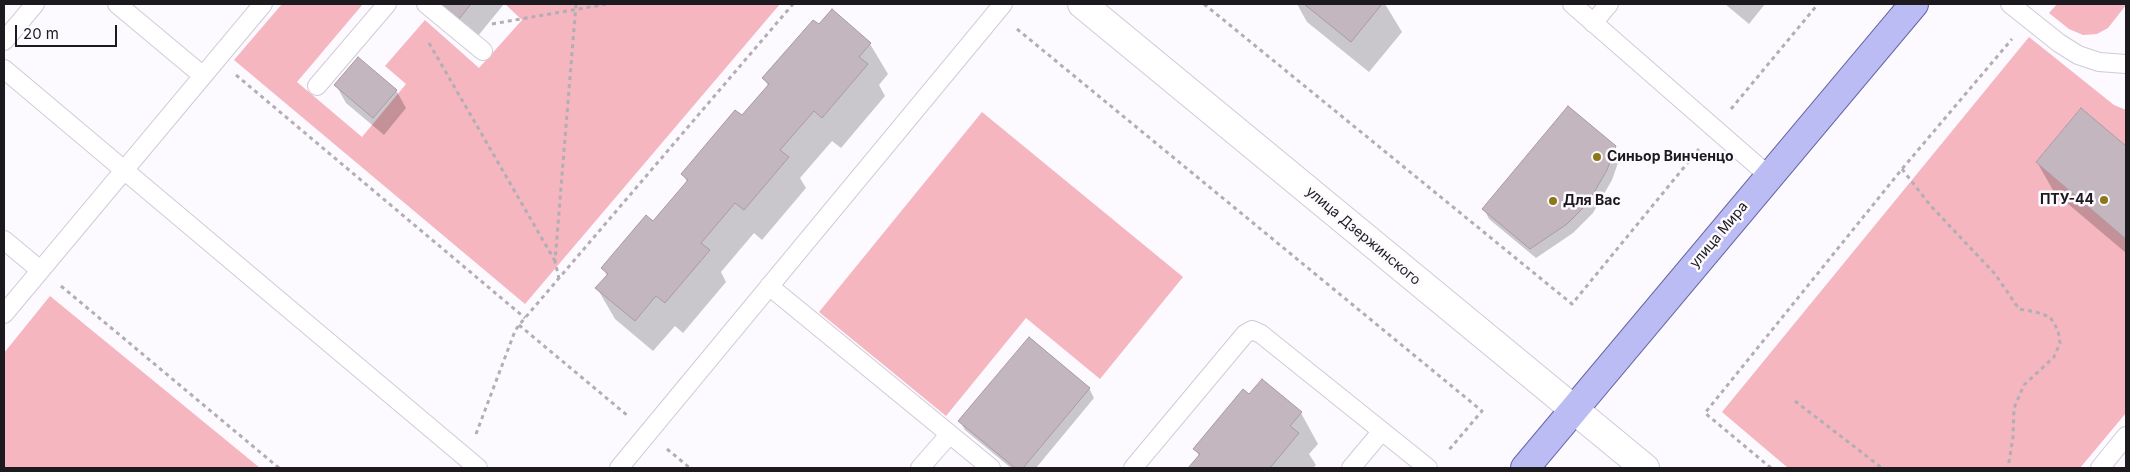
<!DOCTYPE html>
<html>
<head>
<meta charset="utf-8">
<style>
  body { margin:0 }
  #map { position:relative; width:2130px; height:472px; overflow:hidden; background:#fcf9ff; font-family:Inter,sans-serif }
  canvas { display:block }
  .frame { position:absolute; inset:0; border:5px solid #1d1a1f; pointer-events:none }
  .scale { position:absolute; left:15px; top:25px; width:102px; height:22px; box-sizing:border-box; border:2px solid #1d1a1f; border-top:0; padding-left:6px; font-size:15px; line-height:18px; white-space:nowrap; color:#1d1a1f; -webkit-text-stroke:4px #fcf9ff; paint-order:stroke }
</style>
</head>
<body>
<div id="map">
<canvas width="2130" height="472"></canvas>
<div class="frame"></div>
<div class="scale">20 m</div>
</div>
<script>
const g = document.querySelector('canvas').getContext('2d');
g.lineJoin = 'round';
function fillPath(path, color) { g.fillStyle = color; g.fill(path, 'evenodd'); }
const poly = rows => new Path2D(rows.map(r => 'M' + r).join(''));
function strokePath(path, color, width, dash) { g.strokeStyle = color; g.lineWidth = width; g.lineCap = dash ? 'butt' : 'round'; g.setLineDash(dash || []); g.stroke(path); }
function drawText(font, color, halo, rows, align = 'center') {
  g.font = font + ' Inter,sans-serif'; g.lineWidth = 5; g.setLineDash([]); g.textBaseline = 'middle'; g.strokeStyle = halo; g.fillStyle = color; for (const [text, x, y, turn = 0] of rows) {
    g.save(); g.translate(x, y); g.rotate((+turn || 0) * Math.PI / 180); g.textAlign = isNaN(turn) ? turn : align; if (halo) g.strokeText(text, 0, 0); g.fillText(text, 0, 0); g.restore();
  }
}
fillPath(poly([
  [282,4,363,4,297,82,362,137,406,84,385,66,425,20,479,68,522,20,505,4,780,4,525,304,234,60],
  [2057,4,2126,4,2126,5,2108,28,2097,34,2083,35,2069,29,2049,13],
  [2029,37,2114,105,2126,110,2126,146,2081,108,2036,162,2126,239,2126,413,2080,468,1788,468,1722,412],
  [982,112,1183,277,1100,379,1026,318,946,416,819,312],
  [50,296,260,468,4,468,4,353]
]), '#f5b6c0');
fillPath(poly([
  [428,4,504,4,473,42],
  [1297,4,1385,4,1402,32,1369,72,1307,22],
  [1725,4,1765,4,1749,24],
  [819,26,870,44,888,74,879,85,885,96,841,148,832,141,800,178,806,188,762,240,754,233,721,272,726,282,683,333,675,326,653,351,615,319,597,288,607,276,603,268,653,223,687,182,683,174,742,117,768,86,764,78],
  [336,85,396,90,406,108,384,135,346,103],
  [2082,109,2126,147,2126,253,2054,192,2037,162],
  [1615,147,1620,157,1612,180,1593,213,1573,233,1536,258,1489,219,1484,209],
  [1089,388,1094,398,1036,468,1011,468,965,430,960,421],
  [1249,396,1301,413,1318,444,1309,454,1316,465,1313,468,1190,468,1199,456,1195,449]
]), '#0003');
const building = poly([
  [441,4,471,4,459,19,441,4],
  [1304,4,1382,4,1351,42,1304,4],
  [832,9,871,43,859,57,868,64,822,118,814,111,780,150,789,157,744,210,735,203,701,243,710,250,665,303,656,296,635,321,595,288,608,274,601,268,646,215,653,221,688,180,681,174,735,110,742,115,769,84,762,78,813,20,819,24,832,9],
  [358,57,397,90,373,118,334,85,358,57],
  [1568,106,1616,146,1607,170,1588,203,1567,224,1530,249,1482,209,1568,106],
  [2081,108,2126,146,2126,239,2036,162,2081,108],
  [1029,337,1090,388,1023,468,1015,468,958,421,1029,337],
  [1262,379,1302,412,1290,426,1299,433,1270,468,1188,468,1200,454,1193,449,1243,389,1249,394,1262,379]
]);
fillPath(building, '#c4b6bf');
strokePath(building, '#a89aa3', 1);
const service = poly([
  [117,4,202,75],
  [426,4,483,51],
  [1572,4,1769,176],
  [2010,4,2059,43,2078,55,2099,62,2126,64],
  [1593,23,1609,4],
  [4,41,35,4],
  [4,69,478,468],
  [317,86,387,4],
  [4,240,40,270],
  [769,286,991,468],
  [4,314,263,4],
  [619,468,1003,4],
  [920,468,949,435],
  [1133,468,1245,334,1252,330,1261,334,1428,468],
  [1351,468,1382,431],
  [2100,468,2126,436]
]);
const tertiary = poly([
  [1082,4,1645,468]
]);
const primary = poly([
  [1525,468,1914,4]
]);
strokePath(service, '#d1cad7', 20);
strokePath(tertiary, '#d1cad7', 30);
strokePath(primary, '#6666a4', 30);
strokePath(poly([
  [1204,4,1572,304,1699,149],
  [492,24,607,4],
  [1017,29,1482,411,1448,451],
  [429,43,555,261],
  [236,75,525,318],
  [1731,109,1818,4],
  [1902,169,1930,205,1995,274,2019,309,2036,312,2050,317,2058,330,2060,343,2054,357,2024,385,2014,408,2013,437,2008,468],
  [559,279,555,261,576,4],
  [61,286,279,468],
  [519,325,628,416],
  [1795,401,1882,468],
  [476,434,515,331,519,325,793,4],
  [667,449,690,468],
  [1771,468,1705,413,1902,169,2012,39]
]), '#b1aeb4', 3, [4, 4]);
strokePath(service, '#fff', 18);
strokePath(tertiary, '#fff', 28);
strokePath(primary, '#bbbcf4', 28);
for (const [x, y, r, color] of [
  [1597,157,5,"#8c771b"],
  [2104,200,5,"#8c771b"],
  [1553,201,5,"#8c771b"]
]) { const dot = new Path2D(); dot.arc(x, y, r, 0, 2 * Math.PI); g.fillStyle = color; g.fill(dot); strokePath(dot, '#fcf9ff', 2); }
drawText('bold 14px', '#1d1a1f', '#fcf9ff', [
  ["Синьор Винченцо",1607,157],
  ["ПТУ-44",2094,200,"right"],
  ["Для Вас",1563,201]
], 'left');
drawText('14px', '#1d1a1f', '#fcf9ff', [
  ["улица Мира",1719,235,-50],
  ["улица Дзержинского",1363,236,40]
]);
</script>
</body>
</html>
